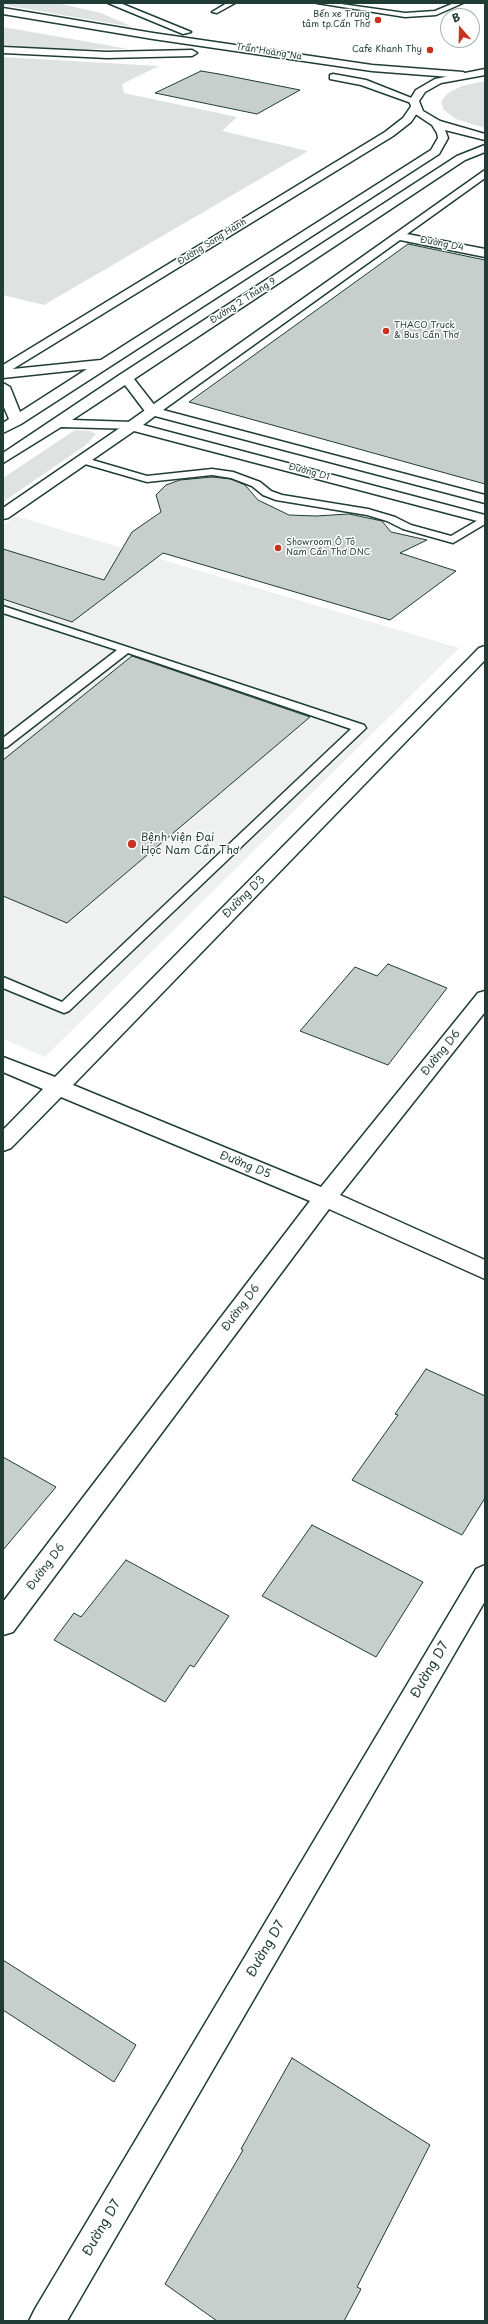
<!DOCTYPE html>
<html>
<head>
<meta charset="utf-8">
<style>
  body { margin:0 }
  #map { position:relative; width:488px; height:2324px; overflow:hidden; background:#fff; font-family:"Playpen Sans",sans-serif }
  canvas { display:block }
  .frame { position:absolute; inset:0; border:4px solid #1f3d34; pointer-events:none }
  .north { position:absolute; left:440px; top:8px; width:40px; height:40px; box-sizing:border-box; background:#fff; border:1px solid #a5b1ae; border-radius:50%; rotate:340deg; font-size:11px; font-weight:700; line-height:16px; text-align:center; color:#1f3d34 }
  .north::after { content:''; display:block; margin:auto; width:14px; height:18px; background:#c8321e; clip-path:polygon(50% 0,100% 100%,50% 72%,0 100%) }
</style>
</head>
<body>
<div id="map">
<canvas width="488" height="2324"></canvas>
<div class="frame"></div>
<div class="north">B</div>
</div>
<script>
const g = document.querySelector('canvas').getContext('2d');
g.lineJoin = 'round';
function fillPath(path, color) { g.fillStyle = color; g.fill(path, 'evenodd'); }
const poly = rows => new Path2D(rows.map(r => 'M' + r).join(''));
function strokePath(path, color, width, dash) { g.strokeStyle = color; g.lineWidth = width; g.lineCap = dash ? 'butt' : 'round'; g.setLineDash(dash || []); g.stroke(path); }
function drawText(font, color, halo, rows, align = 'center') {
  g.font = font + ' "Playpen Sans",sans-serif'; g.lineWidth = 3; g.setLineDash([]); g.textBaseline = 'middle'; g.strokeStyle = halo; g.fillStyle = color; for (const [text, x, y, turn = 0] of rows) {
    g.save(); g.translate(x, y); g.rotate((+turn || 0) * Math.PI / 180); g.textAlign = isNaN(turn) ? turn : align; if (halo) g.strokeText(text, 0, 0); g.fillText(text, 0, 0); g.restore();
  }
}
fillPath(poly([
  [15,516,459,648,45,1057,3,1039,3,525]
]), '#eef1f0');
fillPath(poly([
  [3,3,57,3,101,13,133,27,3,5],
  [3,27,129,49,37,49,3,45],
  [3,57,159,66,122,84,124,93,237,117,222,131,308,151,44,305,3,295],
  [485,81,485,128,456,119,444,110,441,101,448,93,462,86],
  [75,430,90,431,96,434,86,445,3,502,3,478]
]), '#dee3e2');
const building = poly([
  [201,71,219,74,300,90,257,114,155,93,201,71],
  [408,244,485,260,485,484,189,402,408,244],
  [212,477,231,479,245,485,258,500,289,515,316,516,349,514,382,521,391,532,427,540,400,553,456,571,390,620,163,553,72,622,3,599,3,549,104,580,132,532,161,512,156,495,166,485,180,480,212,477],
  [132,656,310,717,67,923,3,896,3,760,132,656],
  [388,964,447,988,388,1065,300,1031,355,967,377,976,388,964],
  [426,1369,485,1396,485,1498,462,1535,352,1480,398,1415,395,1414,426,1369],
  [3,1457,56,1487,3,1550,3,1457],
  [312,1525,423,1582,376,1657,262,1596,312,1525],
  [126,1560,229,1616,194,1667,190,1665,165,1702,54,1640,74,1613,81,1617,126,1560],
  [3,1960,136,2045,114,2082,3,2010,3,1960],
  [292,2058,430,2145,357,2287,361,2289,344,2321,217,2321,165,2284,243,2150,241,2149,292,2058]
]);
fillPath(building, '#c7cfcc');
strokePath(building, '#1f3d34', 1);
const service = poly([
  [227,3,235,3,217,13,212,12,227,3],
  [317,3,334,3,405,13,435,11,454,3,463,3,436,15,405,17,317,3],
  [82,457,147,476,212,469,233,472,260,482,271,491,282,495,368,509,395,517,411,525,451,536,485,516,485,524,453,543,403,529,387,521,367,515,276,500,263,495,252,486,231,478,212,475,147,482,78,462,78,458,82,457],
  [3,606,364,725,366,728,69,1011,64,1013,3,988,3,977,62,1002,351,729,128,653,7,747,3,748,3,738,117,650,3,613,3,606]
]);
const minor = poly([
  [416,104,421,107,411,122,393,136,3,375,3,365,385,132,403,118,412,105,416,104],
  [485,170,485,178,407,234,485,249,485,257,400,240,163,410,485,495,485,503,155,416,143,425,485,515,485,523,134,431,8,518,3,519,3,508,127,423,485,170],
  [485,646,485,660,73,1085,321,1187,478,993,485,991,485,1012,340,1195,485,1260,485,1279,329,1209,13,1632,3,1635,3,1602,310,1201,61,1097,11,1148,3,1151,3,1130,43,1089,3,1072,3,1057,55,1077,479,648,485,646],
  [485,1565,485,1601,67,2321,29,2321,35,2309,476,1569,485,1565]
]);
const secondary = poly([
  [108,3,120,3,191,32,183,34,108,3],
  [3,8,153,33,372,65,463,72,468,75,463,78,372,71,153,39,3,14,3,8],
  [3,47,107,52,192,50,197,53,192,56,107,58,3,53,3,47],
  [333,74,366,80,419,101,414,104,361,85,330,79,330,75,333,74]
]);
const trunk = poly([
  [485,69,485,75,441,83,425,92,419,101,423,111,440,121,485,134,485,140,445,130,448,138,439,154,21,424,3,433,3,423,9,419,3,405,3,383,10,387,20,412,87,369,3,378,3,370,101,360,431,150,438,138,437,133,432,125,414,113,409,101,416,90,435,79,485,69],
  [485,145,485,152,465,160,134,379,159,411,157,414,147,414,125,385,72,420,132,422,139,426,137,429,61,427,3,463,3,453,121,374,457,156,485,145]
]);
strokePath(service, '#1f3d34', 3);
strokePath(minor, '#1f3d34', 3);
strokePath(secondary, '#1f3d34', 3);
strokePath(trunk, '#1f3d34', 3);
fillPath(service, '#fff');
fillPath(minor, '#fff');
fillPath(secondary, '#fff');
fillPath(trunk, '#fff');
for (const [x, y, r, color] of [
  [378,20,4,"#c8321e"],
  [430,50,4,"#c8321e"],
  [386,331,4,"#c8321e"],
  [278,548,4,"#c8321e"],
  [132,844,5,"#c8321e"]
]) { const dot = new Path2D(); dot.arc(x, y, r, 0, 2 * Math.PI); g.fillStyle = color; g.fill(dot); strokePath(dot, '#fff', 1.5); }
drawText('9px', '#1f3d34', '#fff', [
  ["Bến xe Trung",370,15],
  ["tâm tp.Cần Thơ",370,25],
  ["Cafe Khanh Thy",422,50],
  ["THACO Truck",394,326,"left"],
  ["& Bus Cần Thơ",394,336,"left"],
  ["Showroom Ô Tô",286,543,"left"],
  ["Nam Cần Thơ DNC",286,553,"left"]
], 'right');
drawText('9px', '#1f3d34', '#fff', [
  ["Trần Hoàng Na",269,52,9],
  ["Đường Song Hành",212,242,-32],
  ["Đường D4",442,244,11],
  ["Đường 2 Tháng 9",243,301,-33],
  ["Đường D1",309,472,15]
]);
drawText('11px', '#1f3d34', '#fff', [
  ["Bệnh viện Đại",141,838],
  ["Học Nam Cần Thơ",141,851]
], 'left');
drawText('11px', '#1f3d34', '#fff', [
  ["Đường D3",244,897,-45],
  ["Đường D6",441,1053,-51],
  ["Đường D5",245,1165,22],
  ["Đường D6",241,1308,-53],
  ["Đường D6",46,1567,-53]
]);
drawText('13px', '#1f3d34', '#fff', [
  ["Đường D7",430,1670,-60],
  ["Đường D7",266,1949,-60],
  ["Đường D7",102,2228,-60]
]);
</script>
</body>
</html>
